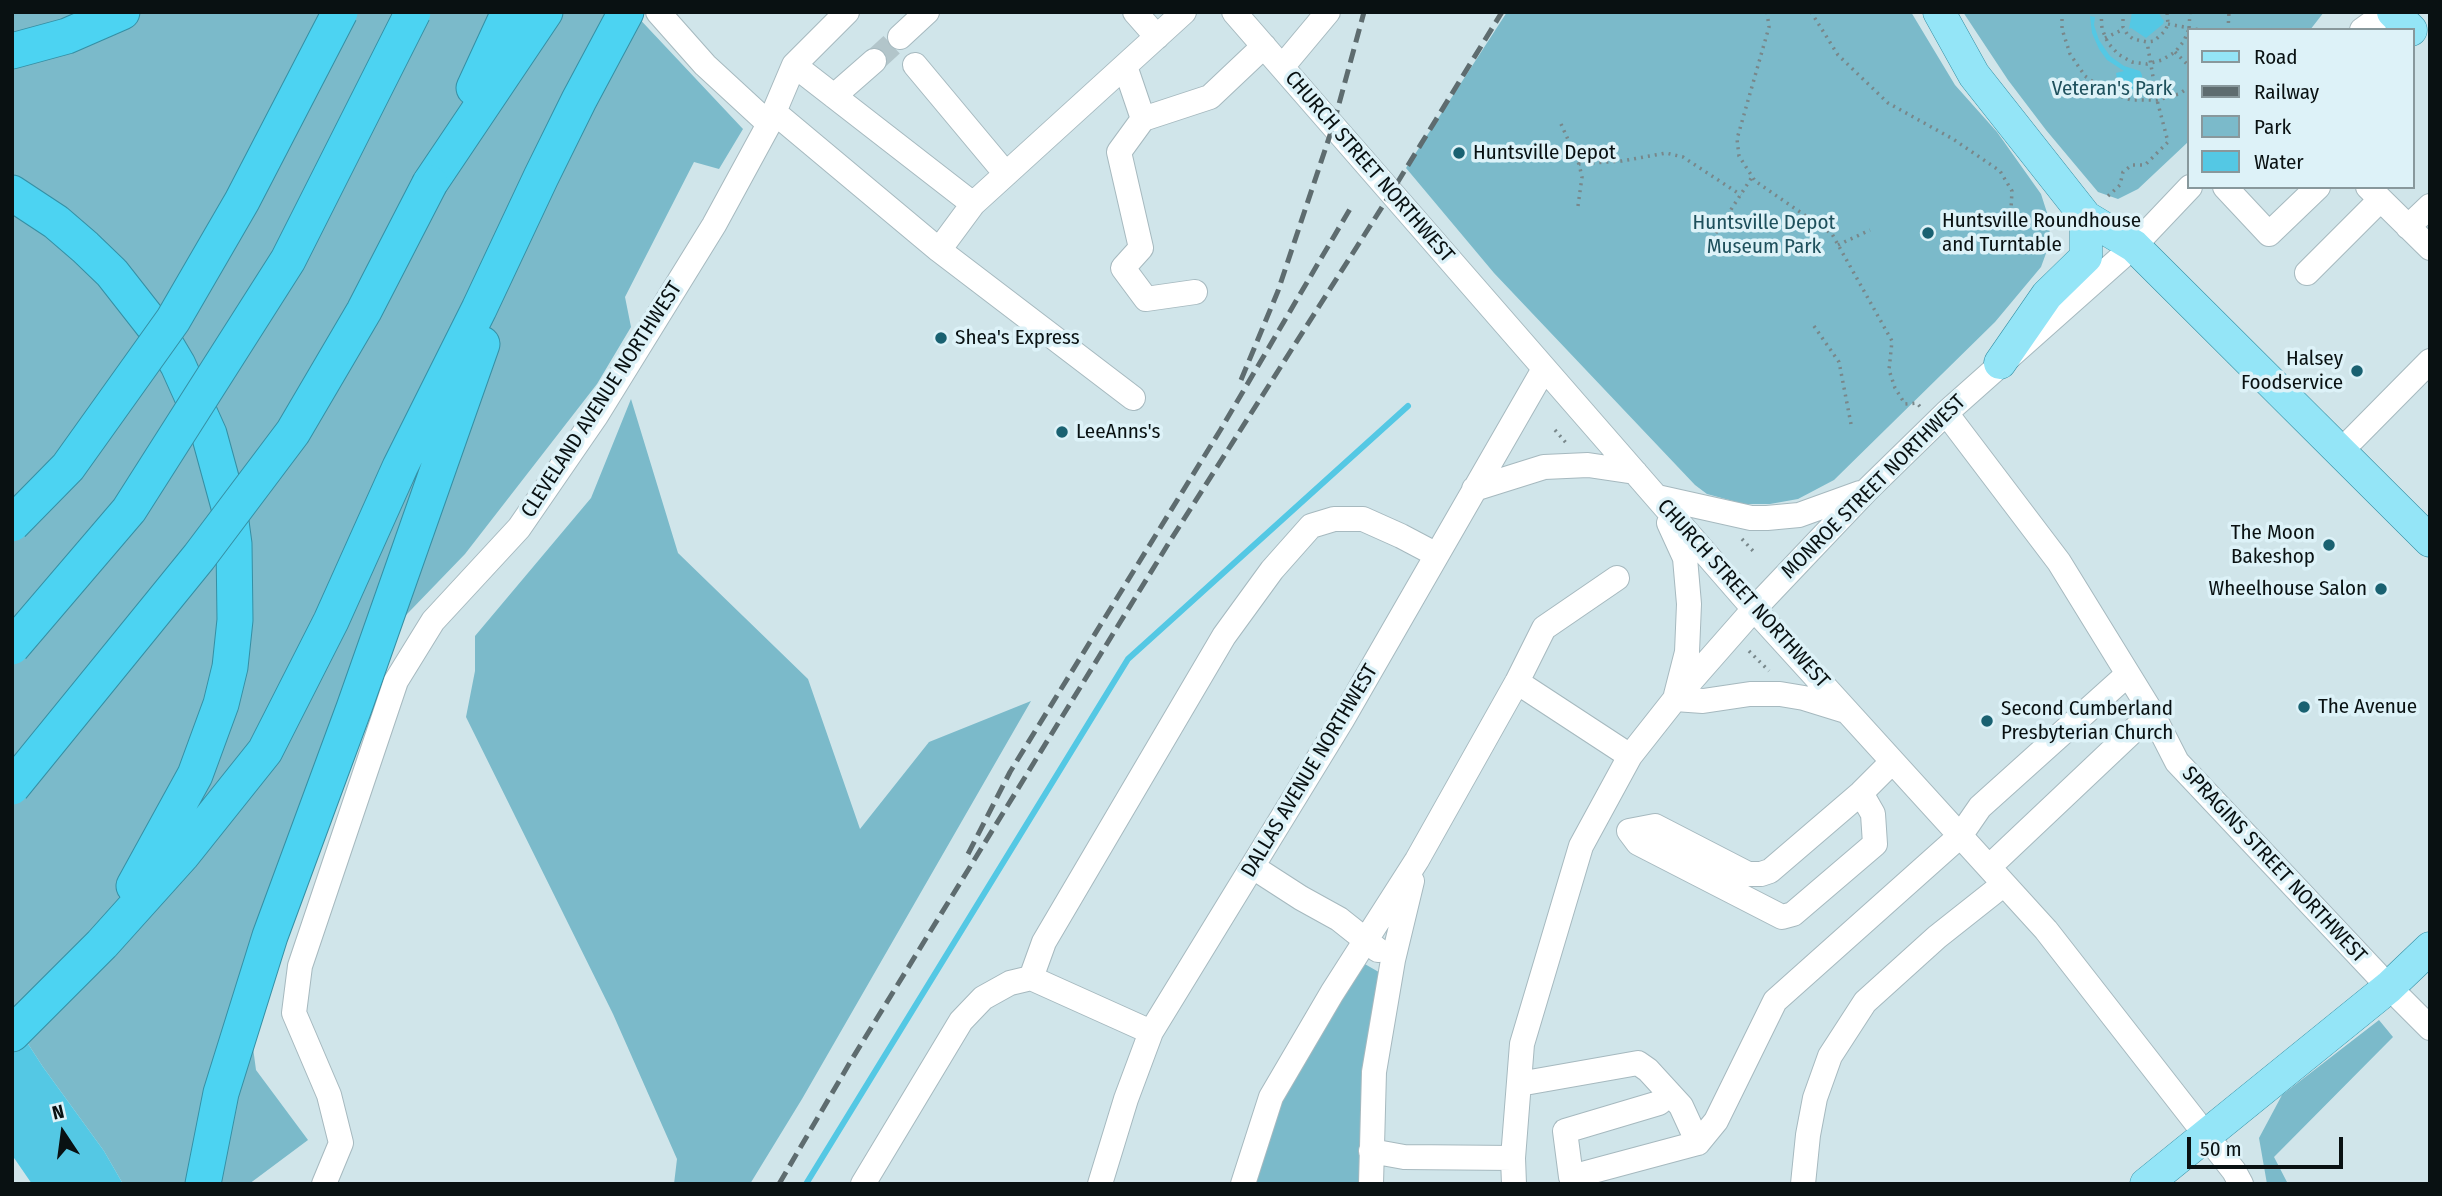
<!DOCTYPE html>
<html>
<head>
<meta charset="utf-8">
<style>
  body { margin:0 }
  #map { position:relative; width:2442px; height:1196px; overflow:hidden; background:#d0e5ea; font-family:"Fira Sans Condensed",sans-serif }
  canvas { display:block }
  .frame { position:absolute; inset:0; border:14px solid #091112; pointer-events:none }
  .legend { position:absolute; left:2187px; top:28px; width:228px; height:161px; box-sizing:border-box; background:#ddf2f8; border:2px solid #88989c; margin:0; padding:9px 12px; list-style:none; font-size:21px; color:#091112 }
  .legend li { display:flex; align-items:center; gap:14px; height:35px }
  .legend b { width:35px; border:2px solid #88989c }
  .north { position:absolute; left:28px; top:1098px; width:70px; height:70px; -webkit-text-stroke:5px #ddf2f8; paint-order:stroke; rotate:347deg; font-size:19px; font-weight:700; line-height:28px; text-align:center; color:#091112 }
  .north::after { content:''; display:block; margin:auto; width:24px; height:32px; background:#091112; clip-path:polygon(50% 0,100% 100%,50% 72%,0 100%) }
  .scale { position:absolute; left:2187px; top:1137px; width:156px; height:32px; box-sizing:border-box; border:4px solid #091112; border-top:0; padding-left:9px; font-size:21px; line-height:24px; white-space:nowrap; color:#091112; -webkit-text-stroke:5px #ddf2f8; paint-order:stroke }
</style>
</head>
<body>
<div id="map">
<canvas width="2442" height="1196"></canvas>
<div class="frame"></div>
<ul class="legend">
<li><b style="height:9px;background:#94e5f7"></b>Road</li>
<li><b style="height:9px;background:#5e6c6f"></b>Railway</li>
<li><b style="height:19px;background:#7bbaca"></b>Park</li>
<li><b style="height:19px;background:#54c8e4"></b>Water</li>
</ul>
<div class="north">N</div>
<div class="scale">50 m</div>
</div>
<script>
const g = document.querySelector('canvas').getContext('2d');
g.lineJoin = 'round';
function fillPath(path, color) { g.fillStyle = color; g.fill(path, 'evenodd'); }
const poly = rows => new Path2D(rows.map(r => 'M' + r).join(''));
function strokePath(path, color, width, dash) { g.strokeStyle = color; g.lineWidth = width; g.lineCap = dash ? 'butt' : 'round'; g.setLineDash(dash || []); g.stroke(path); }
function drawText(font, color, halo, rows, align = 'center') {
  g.font = font + ' "Fira Sans Condensed",sans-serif'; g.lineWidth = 7; g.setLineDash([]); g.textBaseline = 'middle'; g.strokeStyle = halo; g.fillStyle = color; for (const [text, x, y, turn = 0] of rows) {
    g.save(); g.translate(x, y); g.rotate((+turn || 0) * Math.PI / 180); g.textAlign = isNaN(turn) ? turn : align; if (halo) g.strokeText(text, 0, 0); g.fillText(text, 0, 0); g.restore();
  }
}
fillPath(poly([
  [12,12,633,12,743,129,719,169,694,162,625,297,631,327,597,384,465,554,353,670,242,965,256,1070,308,1140,249,1184,123,1184,104,1151,43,1067,12,1019],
  [1507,12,1911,12,1955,85,1997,132,2041,194,2050,222,2049,245,2041,267,1995,322,1834,480,1798,499,1770,504,1744,504,1707,494,1695,485,1494,273,1406,168],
  [1963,12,2324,12,2310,30,2188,30,2188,142,2138,189,2118,199,2098,192,2046,130,2008,80],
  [631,399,678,553,808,679,860,829,929,742,1031,701,802,1099,750,1184,674,1184,677,1159,613,1014,466,717,475,671,475,636,591,498],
  [1363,963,1384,975,1364,1184,1251,1184,1286,1086],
  [2379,1020,2393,1037,2274,1157,2288,1184,2267,1184,2259,1138,2282,1095]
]), '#7bbaca');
fillPath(poly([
  [2132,12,2158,12,2164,21,2163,24,2146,38,2131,28,2129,29],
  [2090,16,2095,17,2094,25,2099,40,2110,56,2124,66,2140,71,2142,75,2142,84,2137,89,2128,90,2118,85,2116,73,2124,71,2107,60,2099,49,2092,33],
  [12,1019,43,1067,104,1151,123,1184,32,1184,12,1155]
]), '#54c8e4');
strokePath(poly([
  [806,1184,1128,659,1408,406]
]), '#54c8e4', 6);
strokePath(poly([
  [874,61,900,37]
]), '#b2c5ca', 24, [24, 12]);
const minor = poly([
  [658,12,705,65,769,124],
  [1135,12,1157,37],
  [1234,12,1754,609,2046,930,2234,1171,2241,1184],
  [2362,30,2387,12],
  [900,37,927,12],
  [794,65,973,204],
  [915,65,1006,174],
  [1125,66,1143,119,1210,97,1264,46],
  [1282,67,1328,12],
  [834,96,874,61],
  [774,112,939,250],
  [1143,119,1119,152,1141,248,1123,268,1146,299,1195,292],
  [2225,187,2269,234,2318,187],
  [2368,187,2430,248],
  [2408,227,2430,206],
  [2307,273,2380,200],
  [1133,398,939,250,973,204,1184,12],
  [1946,413,2059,562,2152,713,2177,762,2389,987,2430,1028],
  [2341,451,2430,361],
  [1474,489,1544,467,1588,465,1635,472],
  [1657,497,1751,518,1767,518,1799,515,1860,493],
  [1669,523,1685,558,1689,604,1687,652,1676,695],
  [1517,682,1630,756],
  [1675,699,1703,701,1750,694,1780,694,1804,698,1846,711],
  [1861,793,1873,814,1875,844,1793,914,1782,917,1638,843,1629,831,1655,826,1748,874,1761,874,1770,871,1861,793,1892,762],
  [1253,867,1301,898,1339,919,1378,950],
  [1989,867,2152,713],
  [1031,978,1044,942,1224,636,1272,570,1311,526,1334,519,1363,519,1401,536,1437,555],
  [1519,1084,1638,1063,1648,1070,1681,1106,1698,1143,1571,1177,1565,1131,1659,1103,1670,1094],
  [1698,1143,1716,1121,1775,1001,1960,836,1980,807,2128,674],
  [1371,1151,1404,1157,1513,1158],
  [324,1184,341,1143,329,1095,294,1013,300,966,396,681,433,621,519,528,596,416,714,225,769,124,794,65,847,12],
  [863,1184,961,1021,983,998,1010,983,1031,978,1151,1032],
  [1100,1184,1126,1099,1151,1032,1342,720,1544,369],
  [1243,1184,1271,1097,1332,993,1417,860,1517,682,1544,628,1617,578],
  [1371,1184,1374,1072,1393,960,1412,881],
  [1514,1184,1513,1158,1522,1044,1581,846,1630,756,1675,699,1754,609,1866,491,1946,413,2134,246,2190,187],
  [1803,1184,1808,1135,1815,1098,1830,1056,1865,1002,1937,937,2004,884]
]);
const major = poly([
  [1939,12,1974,75,2086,217,2134,246,2430,541],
  [2393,12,2411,30],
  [2000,363,2047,295,2086,257,2086,217],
  [2146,1184,2389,987,2430,948]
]);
const highway = poly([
  [12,51,67,36,122,12],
  [474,88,509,12],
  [430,183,545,12],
  [12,193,56,222,85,247,112,273,159,333,178,365,209,434,229,507,234,544,235,620,230,667,221,704,195,775,134,886],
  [12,1034,102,944,182,855,265,751,331,621,400,467,479,309,541,177,579,100,626,12],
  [203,1184,221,1093,270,936,354,708,482,344]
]);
strokePath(minor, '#a6b9bf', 26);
strokePath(major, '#358fa4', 33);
strokePath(highway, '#358fa4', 37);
strokePath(poly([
  [1767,12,1769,27,1737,139,1739,156,1755,181,1832,234,1892,341,1889,370,1895,388,1905,404,1917,403,1922,409],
  [1811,12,1838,55,1888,103,1953,139,2000,171,2012,191,2010,227],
  [2062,12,2062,29,2070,54,2085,76,2106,91,2131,100,2157,100,2179,94,2188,88],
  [2101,12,2102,29,2108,43,2118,54,2132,62,2147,64,2162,60,2175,52,2184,41,2188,31],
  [2123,12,2123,27,2127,34,2133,39,2147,42,2154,41,2165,31,2168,24,2167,12],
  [2168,24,2200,30],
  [2189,28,2190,12],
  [2228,30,2229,12],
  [2105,38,2124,29],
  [2175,52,2188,65],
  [1561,124,1579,164],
  [2108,196,2120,185,2123,172,2132,165,2145,165,2168,142,2157,100,2147,42],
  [1578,206,1582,177,1579,164,1622,161,1666,153,1683,157,1741,195],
  [1712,239,1752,177],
  [1838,245,1870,230],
  [1814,326,1839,362,1851,424],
  [1555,430,1567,444],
  [1742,539,1754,552,1754,554],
  [1749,651,1769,671]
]), '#78878a', 3.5, [2, 5]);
strokePath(minor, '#fff', 24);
strokePath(major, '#94e5f7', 32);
strokePath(highway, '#4cd3f2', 35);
strokePath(poly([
  [1241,380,1278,291,1333,126,1364,12],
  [968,854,1010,772,1221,429,1350,209],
  [779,1184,852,1059,1170,541,1391,193,1502,12]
]), '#5e6c6f', 5, [14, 7]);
const highwayBridge = poly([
  [12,524,68,467,173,320,242,201,340,12],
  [12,647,129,510,288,260,413,12],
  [12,787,199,557,293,432,364,311,430,183]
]);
strokePath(highwayBridge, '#358fa4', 37, []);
strokePath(highwayBridge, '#4cd3f2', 35);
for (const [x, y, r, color] of [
  [1459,153,7,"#196171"],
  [1928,233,7,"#196171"],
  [941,338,7,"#196171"],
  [2357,371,7,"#196171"],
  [1062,432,7,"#196171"],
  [2329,545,7,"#196171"],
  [2381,589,7,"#196171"],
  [2304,707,7,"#196171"],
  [1987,721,7,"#196171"]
]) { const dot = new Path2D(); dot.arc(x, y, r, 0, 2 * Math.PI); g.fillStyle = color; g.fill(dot); strokePath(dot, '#ddf2f8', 2.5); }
drawText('21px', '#1e505c', '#ddf2f8', [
  ["Veteran's Park",2112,89],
  ["Huntsville Depot",1764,223],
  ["Museum Park",1764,247]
]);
drawText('21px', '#091112', '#ddf2f8', [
  ["Huntsville Depot",1473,153],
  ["Huntsville Roundhouse",1942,221],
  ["and Turntable",1942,245],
  ["Shea's Express",955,338],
  ["Halsey",2343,359,"right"],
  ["Foodservice",2343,383,"right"],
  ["LeeAnns's",1076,432],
  ["The Moon",2315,533,"right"],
  ["Bakeshop",2315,557,"right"],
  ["Wheelhouse Salon",2367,589,"right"],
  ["The Avenue",2318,707],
  ["Second Cumberland",2001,709],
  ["Presbyterian Church",2001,733]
], 'left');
drawText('21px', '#091112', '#ddf2f8', [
  ["CHURCH STREET NORTHWEST",1369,167,49],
  ["CLEVELAND AVENUE NORTHWEST",602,400,-57],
  ["MONROE STREET NORTHWEST",1874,487,-45],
  ["CHURCH STREET NORTHWEST",1743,594,48],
  ["DALLAS AVENUE NORTHWEST",1310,771,-59],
  ["SPRAGINS STREET NORTHWEST",2274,865,47]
]);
</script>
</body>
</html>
